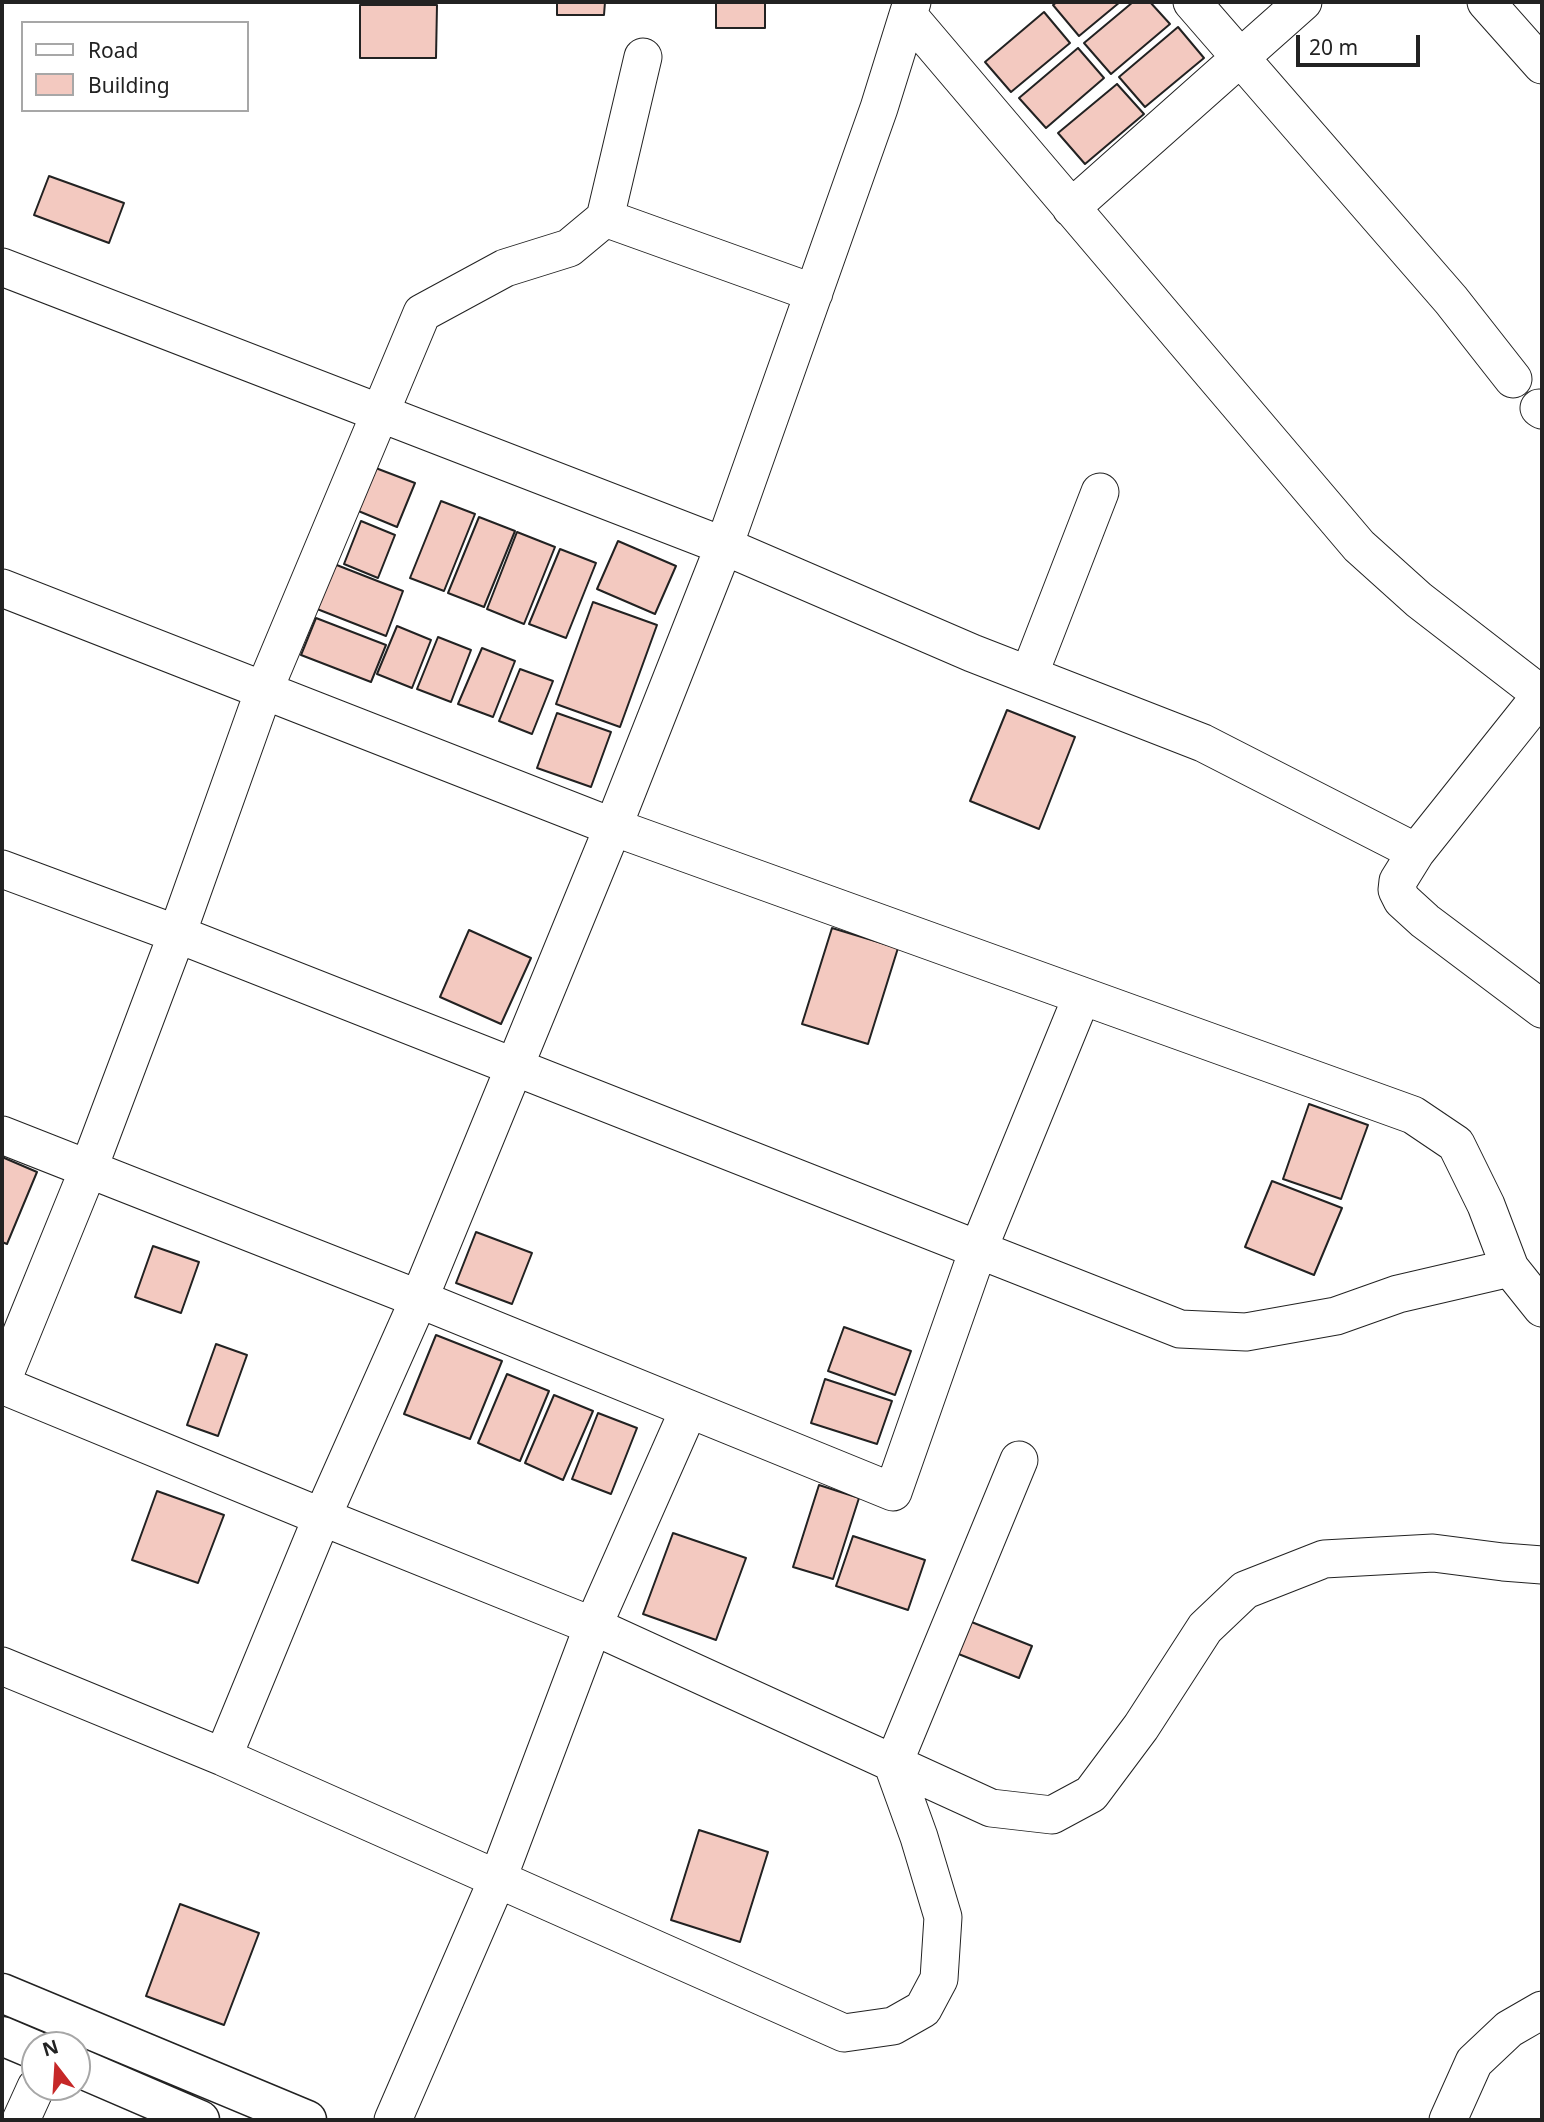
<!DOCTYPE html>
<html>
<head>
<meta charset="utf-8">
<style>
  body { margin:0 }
  #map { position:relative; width:1544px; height:2122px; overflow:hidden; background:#fff; font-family:"Noto Sans",sans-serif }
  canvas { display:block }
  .frame { position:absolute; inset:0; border:4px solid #222; pointer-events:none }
  .legend { position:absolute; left:21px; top:21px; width:228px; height:91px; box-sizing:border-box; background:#fff; border:2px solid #a7a7a7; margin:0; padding:9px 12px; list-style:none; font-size:21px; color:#222 }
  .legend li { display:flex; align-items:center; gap:14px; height:35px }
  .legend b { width:35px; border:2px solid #a7a7a7 }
  .north { position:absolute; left:21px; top:2031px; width:70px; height:70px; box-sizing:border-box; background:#fff; border:2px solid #a7a7a7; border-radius:50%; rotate:343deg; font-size:19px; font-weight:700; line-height:28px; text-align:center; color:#222 }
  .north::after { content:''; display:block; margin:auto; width:24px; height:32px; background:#c62828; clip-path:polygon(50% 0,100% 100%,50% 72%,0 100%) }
  .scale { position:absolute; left:1296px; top:35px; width:124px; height:32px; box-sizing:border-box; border:4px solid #222; border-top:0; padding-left:9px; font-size:21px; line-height:24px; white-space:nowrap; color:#222; -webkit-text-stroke:5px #fff; paint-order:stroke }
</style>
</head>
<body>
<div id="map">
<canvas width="1544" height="2122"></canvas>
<div class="frame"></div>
<ul class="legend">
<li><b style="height:9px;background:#fff"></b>Road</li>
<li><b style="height:19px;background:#f3c9c0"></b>Building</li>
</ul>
<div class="north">N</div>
<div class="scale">20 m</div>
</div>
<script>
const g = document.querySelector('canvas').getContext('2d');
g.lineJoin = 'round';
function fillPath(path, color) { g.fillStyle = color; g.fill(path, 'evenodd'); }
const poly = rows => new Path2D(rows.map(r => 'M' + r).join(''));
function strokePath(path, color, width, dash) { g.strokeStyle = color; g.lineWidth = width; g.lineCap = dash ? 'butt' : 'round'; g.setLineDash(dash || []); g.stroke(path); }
const building = poly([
  [557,2,605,2,604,15,557,15,557,2],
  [716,2,765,2,765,28,716,28,716,2],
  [1057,2,1120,2,1079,36,1053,5,1057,2],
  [1133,2,1150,2,1170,24,1111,74,1084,43,1133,2],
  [360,5,437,5,436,58,360,58,360,5],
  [1044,12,1070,43,1011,92,985,62,1044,12],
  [1178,27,1204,58,1145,107,1119,77,1178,27],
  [1078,48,1104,78,1046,128,1019,98,1078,48],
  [1117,84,1144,114,1085,164,1058,133,1117,84],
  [49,176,124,203,109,243,34,215,49,176],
  [373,467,415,483,397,527,356,510,373,467],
  [441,501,475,514,444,591,410,578,441,501],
  [479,517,515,531,484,607,448,593,479,517],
  [361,521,395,535,378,578,344,564,361,521],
  [517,532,555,547,524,624,487,609,517,532],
  [618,541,676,566,655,614,597,589,618,541],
  [560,549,596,563,566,638,529,624,560,549],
  [329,562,403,591,386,636,312,607,329,562],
  [593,602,657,625,620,727,556,704,593,602],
  [316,618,386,645,371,682,301,655,316,618],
  [397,626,431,640,412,688,377,674,397,626],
  [438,637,471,650,451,702,417,689,438,637],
  [482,648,515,661,493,717,458,704,482,648],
  [520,669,553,681,532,734,499,721,520,669],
  [1007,710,1075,737,1039,829,970,801,1007,710],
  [557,713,611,732,591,787,537,768,557,713],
  [832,928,898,948,868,1044,802,1024,832,928],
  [469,930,531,958,501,1024,440,997,469,930],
  [1309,1104,1368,1125,1341,1199,1283,1179,1309,1104],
  [2,1157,37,1172,7,1244,2,1242,2,1157],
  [1272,1181,1342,1208,1314,1275,1245,1247,1272,1181],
  [476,1232,532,1253,512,1304,456,1283,476,1232],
  [153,1246,199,1262,181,1313,135,1297,153,1246],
  [844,1327,911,1351,895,1395,828,1371,844,1327],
  [436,1335,502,1361,470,1439,404,1414,436,1335],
  [216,1344,247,1355,218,1436,187,1425,216,1344],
  [507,1374,549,1391,520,1461,478,1443,507,1374],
  [825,1379,892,1401,877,1444,811,1423,825,1379],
  [554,1395,593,1411,563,1480,525,1463,554,1395],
  [598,1413,637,1428,611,1494,572,1479,598,1413],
  [819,1485,859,1498,833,1579,793,1567,819,1485],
  [157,1491,224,1515,198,1583,132,1560,157,1491],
  [673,1533,746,1558,716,1640,643,1614,673,1533],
  [853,1536,925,1560,908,1610,836,1586,853,1536],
  [969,1621,1032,1646,1019,1678,956,1653,969,1621],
  [699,1830,768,1852,740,1942,671,1920,699,1830],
  [180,1904,259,1933,224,2025,146,1996,180,1904]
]);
fillPath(building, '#f3c9c0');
strokePath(building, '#222', 2);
const minor = poly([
  [1192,2,1451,300,1513,379],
  [1486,2,1542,65],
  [908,15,1359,546,1419,600,1542,695],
  [1071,208,1303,2],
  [605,218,814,293],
  [2,267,724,546,972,653,1203,743,1416,852],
  [1539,408,1542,410],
  [2,588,613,827,1413,1115,1456,1144,1486,1205,1510,1268,1542,1308],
  [1029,675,1100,492],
  [1542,694,1416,852,1398,881,1397,890,1402,900,1425,921,1542,1009],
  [2,869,177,934,1180,1329,1246,1332,1336,1316,1398,1294,1510,1268],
  [2,1135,419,1299,893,1492,978,1250,1082,996],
  [2,1381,88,1170,177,934,264,690,422,313,505,268,569,248,605,218,643,57],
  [2,1385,322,1517,593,1626,991,1808,1052,1815,1091,1794,1141,1727,1205,1628,1245,1590,1324,1559,1433,1553,1503,1562,1542,1565],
  [2,1666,223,1757,844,2033,893,2026,923,2009,939,1979,943,1917,919,1837,893,1765,1019,1460],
  [223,1757,322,1517,419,1299,613,827,724,546,879,108,912,2],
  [21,2120,36,2087],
  [393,2120,498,1878,593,1626,689,1409],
  [1448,2120,1474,2062,1509,2029,1542,2010]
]);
const secondary = poly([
  [2,1993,307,2120],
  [2,2036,35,2050],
  [77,2067,200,2120]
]);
strokePath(minor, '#222', 39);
strokePath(secondary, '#222', 41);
strokePath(minor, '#fff', 37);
strokePath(secondary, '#fff', 38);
</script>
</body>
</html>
